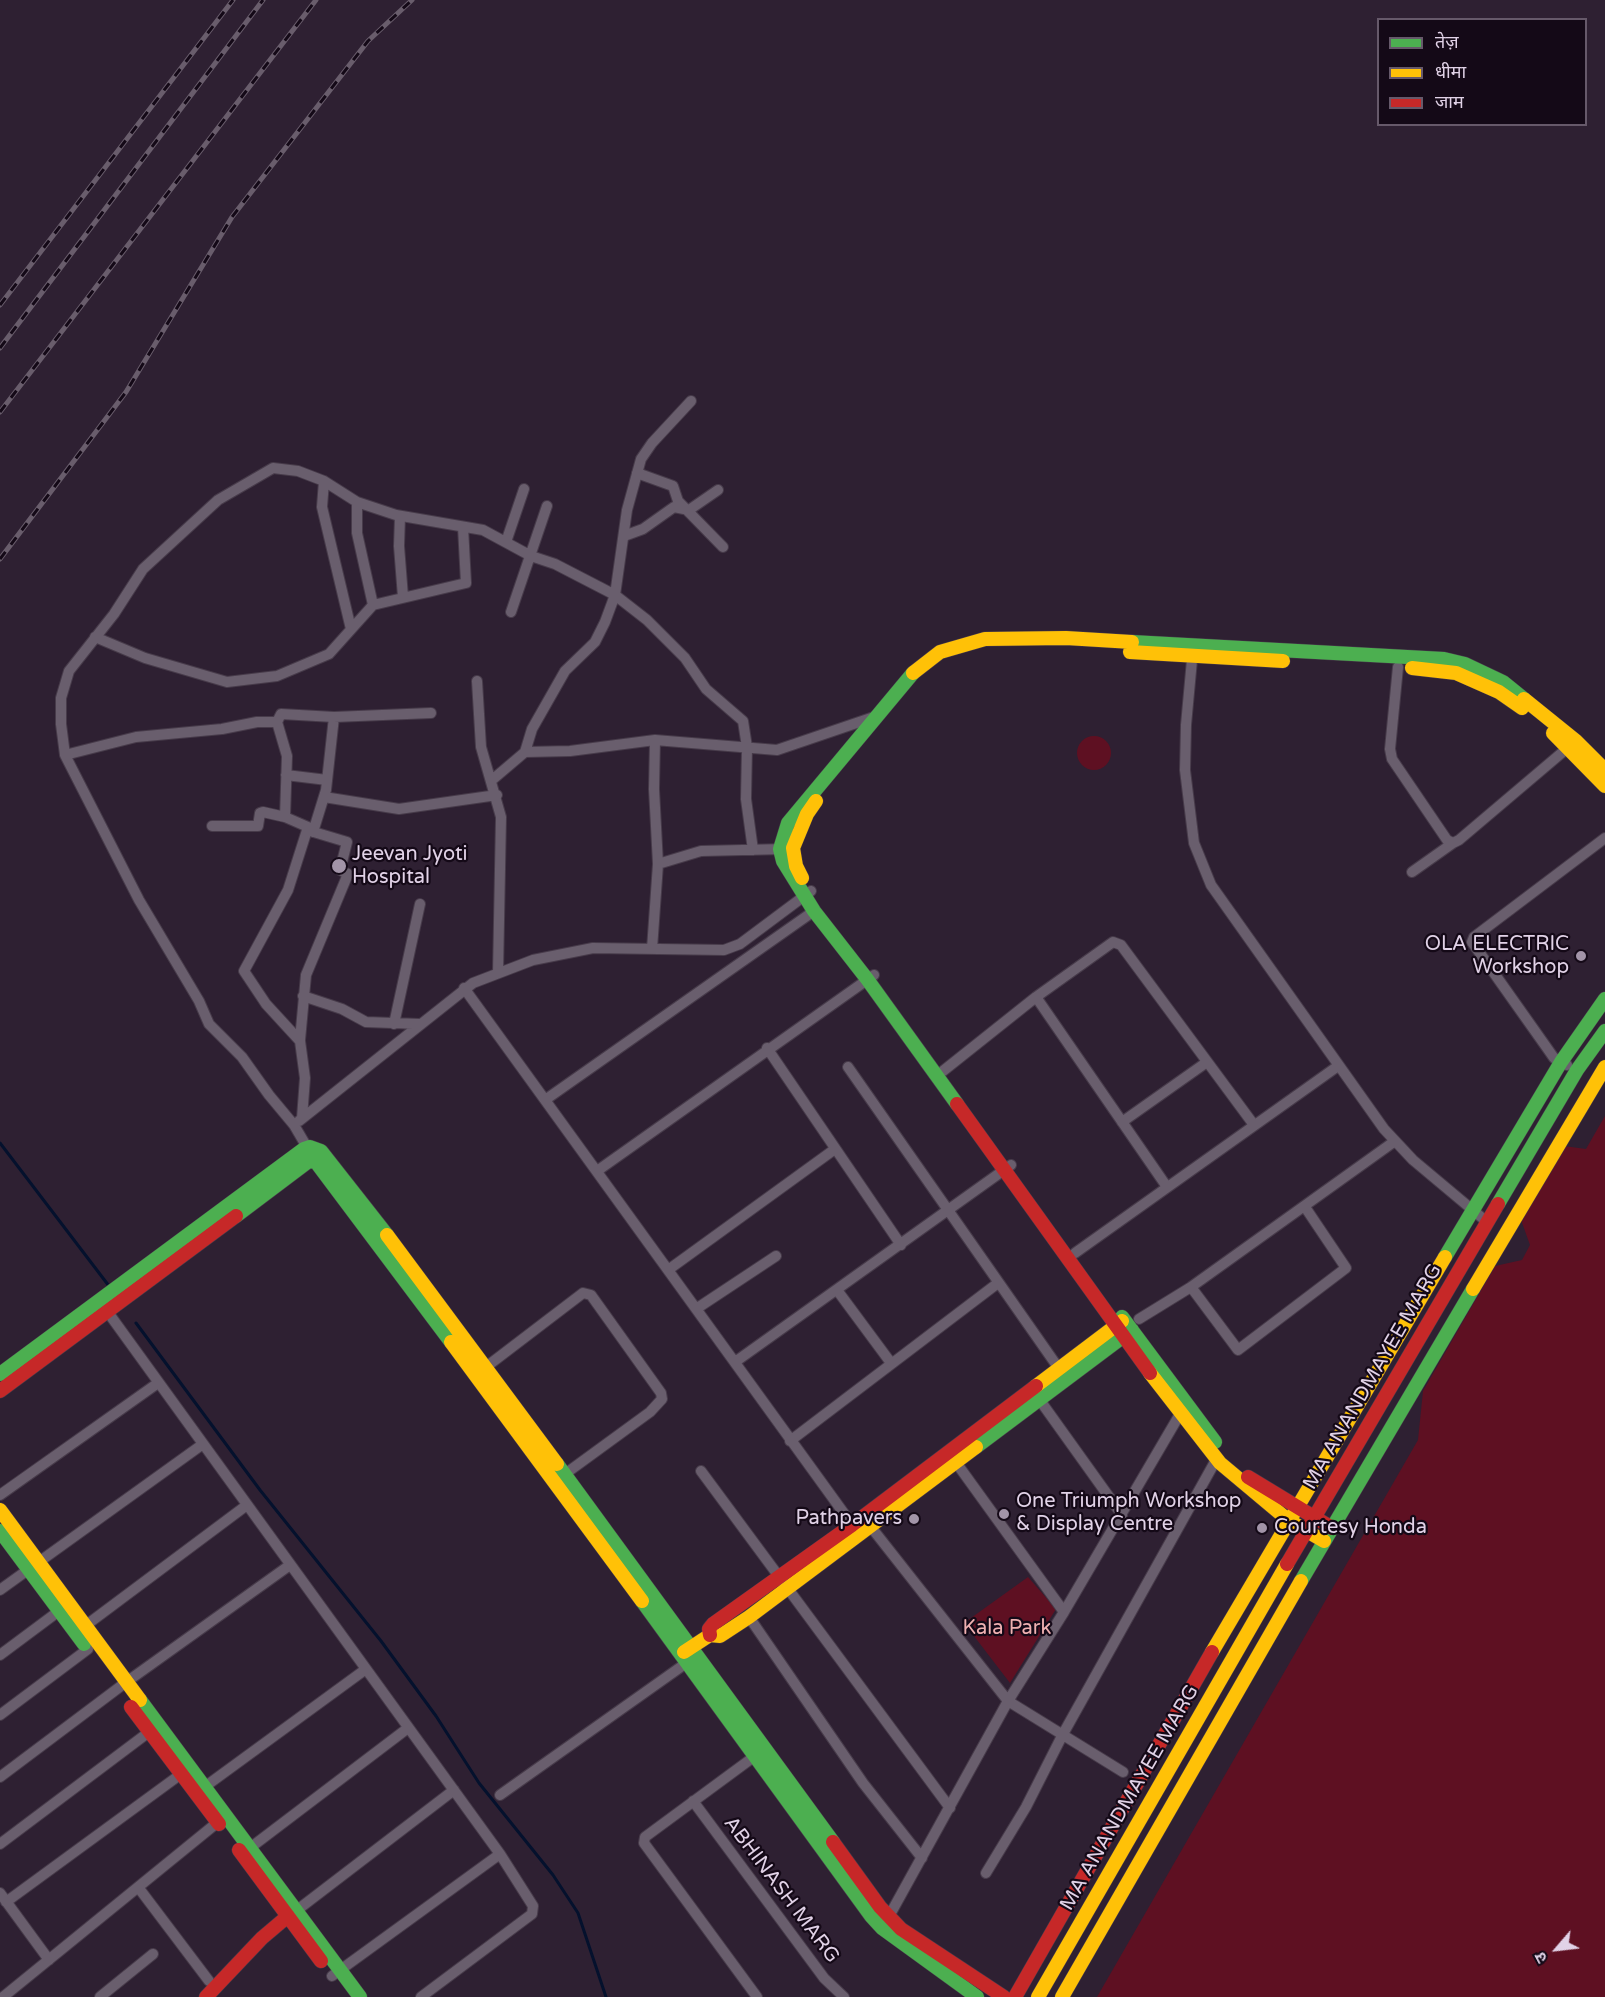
<!DOCTYPE html>
<html>
<head>
<meta charset="utf-8">
<style>
  body { margin:0 }
  #map { position:relative; width:1605px; height:1997px; overflow:hidden; background:#2e2032; font-family:"Varela Round","Noto Sans Devanagari",sans-serif }
  canvas { display:block }
  .legend { position:absolute; left:1377px; top:18px; width:210px; height:108px; box-sizing:border-box; background:#140917; border:2px solid #66596a; margin:0; padding:8px 10px; list-style:none; font-size:18px; color:#e1d2e7 }
  .legend li { display:flex; align-items:center; gap:12px; height:30px }
  .legend b { width:30px; border:2px solid #66596a }
  .north { position:absolute; left:1527px; top:1919px; width:60px; height:60px; -webkit-text-stroke:4px #140917; paint-order:stroke; rotate:242deg; font-size:16px; font-weight:700; line-height:24px; text-align:center; color:#e1d2e7 }
  .north::after { content:''; display:block; margin:auto; width:21px; height:27px; background:#e1d2e7; clip-path:polygon(50% 0,100% 100%,50% 72%,0 100%) }
</style>
</head>
<body>
<div id="map">
<canvas width="1605" height="1997"></canvas>
<ul class="legend">
<li><b style="height:8px;background:#4caf50"></b>तेज़</li>
<li><b style="height:8px;background:#ffc107"></b>धीमा</li>
<li><b style="height:8px;background:#c62828"></b>जाम</li>
</ul>
<div class="north">उ</div>
</div>
<script>
const g = document.querySelector('canvas').getContext('2d');
g.lineJoin = 'round';
function fillPath(path, color) { g.fillStyle = color; g.fill(path, 'evenodd'); }
const poly = rows => new Path2D(rows.map(r => 'M' + r).join(''));
function strokePath(path, color, width, dash) { g.strokeStyle = color; g.lineWidth = width; g.lineCap = dash ? 'butt' : 'round'; g.setLineDash(dash || []); g.stroke(path); }
function drawText(font, color, halo, rows, align = 'center') {
  g.font = font + ' "Varela Round",sans-serif'; g.lineWidth = 4.5; g.setLineDash([]); g.textBaseline = 'middle'; g.strokeStyle = halo; g.fillStyle = color; for (const [text, x, y, turn = 0] of rows) {
    g.save(); g.translate(x, y); g.rotate((+turn || 0) * Math.PI / 180); g.textAlign = isNaN(turn) ? turn : align; if (halo) g.strokeText(text, 0, 0); g.fillText(text, 0, 0); g.restore();
  }
}
fillPath(poly([
  '1077 753a17 17 0 1 1 34 0a17 17 0 1 1-34 0Z',
  [1605,1116,1605,1997,1097,1997,1418,1440,1423,1391,1495,1266,1522,1260,1530,1245,1520,1217,1564,1146,1586,1149],
  [1028,1577,1056,1609,1010,1683,964,1623]
]), '#5e1022');
strokePath(poly([
  [0,1143,109,1286],
  [136,1323,260,1490,381,1641,436,1716,479,1783,553,1875,578,1913,606,1997]
]), '#04112d', 3);
const street = poly([
  [637,473,673,486,678,501,723,547],
  [324,481,322,507,351,629],
  [357,502,357,533,373,605],
  [400,516,399,546,403,597],
  [624,536,643,529,674,507,689,510,718,490],
  [506,542,524,489],
  [511,612,547,506],
  [95,637,145,658,227,682,277,676,329,654,373,605,466,583,463,527],
  [1193,649,1186,725,1185,770,1194,843,1211,885,1384,1129,1413,1160,1487,1222],
  [1398,667,1390,749,1392,759,1447,840,1453,843,1459,840,1571,745],
  [477,681,481,747,501,817,498,973],
  [277,722,281,714,334,717,431,713],
  [525,752,570,751,655,740,777,750,874,717],
  [65,755,136,737,222,729,257,722,277,722,287,756,285,817,308,827,288,890,244,971,266,1004,300,1041,305,1078,302,1118],
  [286,775,327,780],
  [492,780,525,752,532,729,565,671,595,642,605,622,615,595,627,510,641,459,652,443,691,401],
  [324,797,399,809,497,795],
  [212,826,258,826,260,813,263,812,285,817],
  [313,832,326,790,334,717],
  [658,864,701,851,785,849],
  [1412,872,1453,843],
  [652,949,658,864,654,789,655,740],
  [464,988,856,1530],
  [303,996,342,1009,366,1022,420,1024],
  [1036,997,1167,1187],
  [394,1024,420,904],
  [300,1040,306,975,348,874,340,870,347,842,307,830],
  [767,1048,901,1245],
  [1567,1065,1554,1058,1547,1048,1472,942,1474,937,1605,838],
  [848,1067,1062,1373],
  [943,1071,1036,997,1113,942,1121,945,1254,1125],
  [545,1100,814,911],
  [299,1121,473,983,533,960,593,948,724,950,740,944,811,891],
  [1122,1122,1207,1062],
  [311,1154,294,1125,269,1095,242,1057,209,1024,199,1001,139,900,65,755,61,724,61,698,69,671,114,614,143,569,218,500,273,468,298,471,324,481,357,502,396,515,483,530,531,556,555,564,615,595,647,620,685,658,706,689,743,721,747,747,746,799,753,850],
  [597,1171,874,975],
  [1075,1253,1338,1066],
  [668,1270,835,1149],
  [1191,1287,1238,1350,1346,1268,1305,1207],
  [837,1290,891,1363],
  [696,1309,776,1256],
  [107,1311,500,1854,533,1906,532,1914,421,1997],
  [1139,1319,1191,1287,1395,1141],
  [735,1362,1011,1165],
  [486,1367,583,1293,591,1295,661,1393,662,1399,650,1412,565,1474],
  [1039,1399,1122,1515],
  [790,1441,998,1283],
  [955,1461,1064,1612],
  [701,1471,950,1808],
  [0,1495,158,1383],
  [871,1527,1008,1701,1123,1772],
  [0,1590,203,1444],
  [749,1617,863,1783,922,1858],
  [81,1629,247,1505],
  [0,1655,59,1611],
  [0,1715,88,1649],
  [755,1756,645,1837,644,1843,757,1997],
  [0,1777,125,1683,290,1565],
  [199,1791,366,1669],
  [500,1795,692,1659],
  [693,1801,824,1978,844,1997],
  [0,1844,149,1732],
  [246,1851,408,1728],
  [986,1873,1026,1807,1063,1734,1216,1460],
  [138,1887,209,1981],
  [0,1893,49,1960],
  [6,1902,181,1774],
  [292,1914,454,1790],
  [887,1920,1008,1701,1064,1612,1180,1414],
  [332,1976,500,1854],
  [3,1997,218,1822],
  [100,1997,153,1954]
]);
const fast = poly([
  [1132,642,1444,659,1465,664,1503,682,1524,699],
  [913,673,788,823,780,849,783,861,814,911,867,979,957,1104],
  [1498,1204,1577,1070,1605,1031],
  [236,1216,309,1161,316,1162,451,1342],
  [1445,1257,1561,1062,1605,999],
  [1122,1317,1215,1442],
  [0,1374,304,1149,310,1147,321,1151,387,1235],
  [976,1447,1132,1330],
  [557,1464,833,1842],
  [0,1531,84,1644],
  [1301,1581,1473,1289],
  [642,1601,871,1916,882,1928,977,1997],
  [140,1700,360,1997]
]);
const slow = poly([
  [1130,652,1283,661],
  [1412,668,1456,673,1499,692,1522,708],
  [913,673,940,652,985,639,1066,638,1132,642],
  [1524,699,1576,741,1605,770],
  [1553,733,1605,786],
  [802,878,796,866,793,848,807,814,816,801],
  [387,1235,557,1464],
  [1473,1289,1605,1067],
  [451,1342,642,1601],
  [1150,1373,1220,1463,1288,1520,1324,1541],
  [1036,1386,1122,1321],
  [0,1510,140,1700],
  [684,1652,710,1635,720,1636,749,1617,976,1447],
  [1212,1652,1445,1257],
  [1038,1997,1287,1564],
  [1062,1997,1301,1581]
]);
const jam = poly([
  [957,1104,1150,1373],
  [0,1391,236,1216],
  [1248,1477,1332,1528],
  [1287,1564,1498,1204],
  [710,1635,709,1629,713,1624,852,1525,1036,1386],
  [131,1707,219,1824],
  [833,1842,880,1907,901,1929,1004,1997],
  [239,1850,321,1961],
  [206,1997,262,1938,288,1916],
  [1015,1997,1212,1652]
]);
strokePath(street, '#473b4a', 12);
strokePath(fast, '#473b4a', 15);
strokePath(slow, '#473b4a', 15);
strokePath(jam, '#473b4a', 15);
strokePath(street, '#695e6d', 10);
strokePath(fast, '#4caf50', 14);
strokePath(slow, '#ffc107', 14);
strokePath(jam, '#c62828', 14);
const rail = poly([
  [0,305,233,0],
  [0,348,263,0],
  [0,412,316,0],
  [0,559,126,392,232,217,368,41,412,0]
]);
strokePath(rail, '#695d6c', 5);
strokePath(rail, '#140917', 3, [9]);
for (const [x, y, r, color] of [
  [339,866,8,"#a294a8"],
  [1581,956,6,"#a294a8"],
  [1004,1514,6,"#a294a8"],
  [914,1519,6,"#a294a8"],
  [1262,1528,6,"#a294a8"]
]) { const dot = new Path2D(); dot.arc(x, y, r, 0, 2 * Math.PI); g.fillStyle = color; g.fill(dot); strokePath(dot, '#140917', 2); }
drawText('20px', '#e1d2e7', '#140917', [
  ["Jeevan Jyoti",352,855],
  ["Hospital",352,878],
  ["OLA ELECTRIC",1569,945,"right"],
  ["Workshop",1569,968,"right"],
  ["One Triumph Workshop",1016,1502],
  ["& Display Centre",1016,1525],
  ["Pathpavers",902,1519,"right"],
  ["Courtesy Honda",1274,1528]
], 'left');
drawText('20px', '#e1d2e7', '#140917', [
  ["MA ANANDMAYEE MARG",1373,1377,-60],
  ["MA ANANDMAYEE MARG",1130,1798,-60],
  ["ABHINASH MARG",781,1890,53]
]);
drawText('20px', '#efb0b1', '#140917', [
  ["Kala Park",1007,1629]
]);
</script>
</body>
</html>
